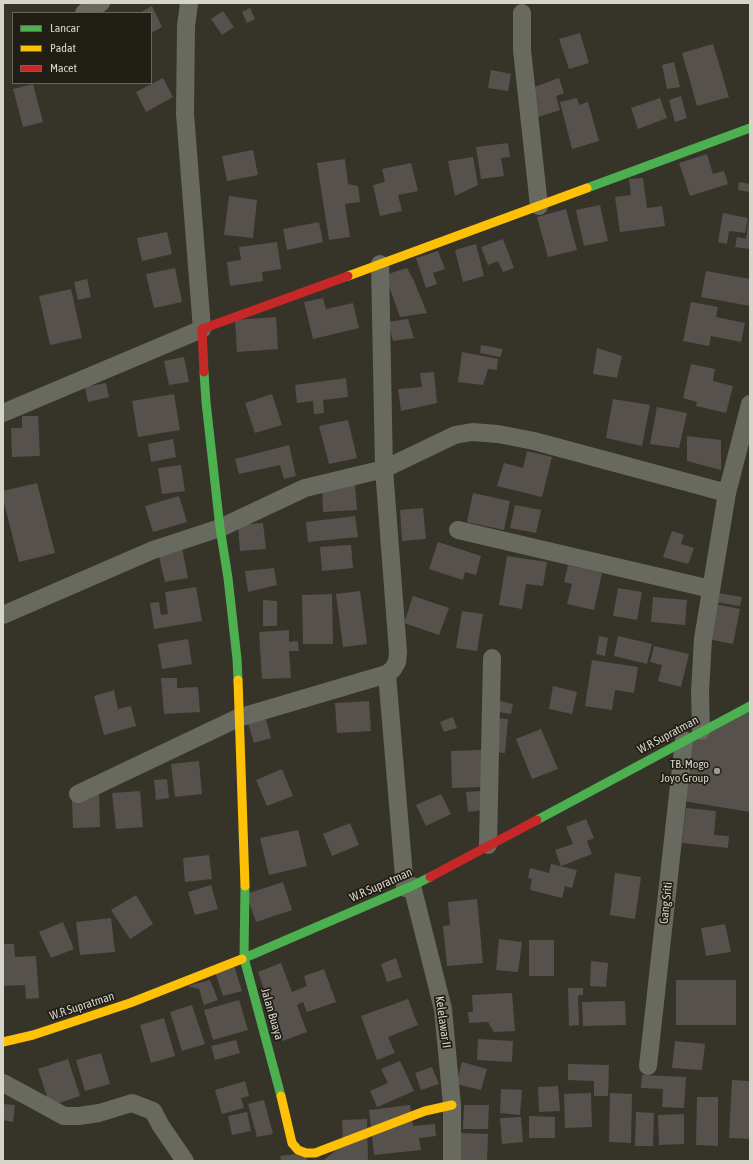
<!DOCTYPE html>
<html>
<head>
<meta charset="utf-8">
<style>
  body { margin:0 }
  #map { position:relative; width:753px; height:1164px; overflow:hidden; background:#363329; font-family:"Asap Condensed",sans-serif }
  canvas { display:block }
  .frame { position:absolute; inset:0; border:4px solid #d7d4c9; pointer-events:none }
  .legend { position:absolute; left:12px; top:12px; width:140px; height:72px; box-sizing:border-box; background:#201e15; border:1px solid #69675d; margin:0; padding:5px 7px; list-style:none; font-size:12px; color:#d7d4c9 }
  .legend li { display:flex; align-items:center; gap:8px; height:20px }
  .legend b { width:20px; border:1px solid #69675d }
</style>
</head>
<body>
<div id="map">
<canvas width="753" height="1164"></canvas>
<div class="frame"></div>
<ul class="legend">
<li><b style="height:5px;background:#4caf50"></b>Lancar</li>
<li><b style="height:5px;background:#ffc107"></b>Padat</li>
<li><b style="height:5px;background:#c62828"></b>Macet</li>
</ul>
</div>
<script>
const g = document.querySelector('canvas').getContext('2d');
g.lineJoin = 'round';
function fillPath(path, color) { g.fillStyle = color; g.fill(path, 'evenodd'); }
const poly = rows => new Path2D(rows.map(r => 'M' + r).join(''));
function strokePath(path, color, width, dash) { g.strokeStyle = color; g.lineWidth = width; g.lineCap = dash ? 'butt' : 'round'; g.setLineDash(dash || []); g.stroke(path); }
function drawText(font, color, halo, rows, align = 'center') {
  g.font = font + ' "Asap Condensed",sans-serif'; g.lineWidth = 3.5; g.setLineDash([]); g.textBaseline = 'middle'; g.strokeStyle = halo; g.fillStyle = color; for (const [text, x, y, turn = 0] of rows) {
    g.save(); g.translate(x, y); g.rotate((+turn || 0) * Math.PI / 180); g.textAlign = isNaN(turn) ? turn : align; if (halo) g.strokeText(text, 0, 0); g.fillText(text, 0, 0); g.restore();
  }
}
fillPath(poly([
  [152,6,162,27,151,33,151,13,139,13],
  [250,8,255,19,247,23,242,12],
  [223,11,234,27,222,35,211,19],
  [580,33,589,63,569,69,559,39],
  [713,44,729,97,697,106,682,53],
  [674,62,680,87,667,89,662,65],
  [491,70,511,74,508,91,488,88],
  [163,78,173,97,146,112,136,92],
  [559,78,564,93,556,96,560,110,538,117,529,89],
  [33,84,43,122,23,127,13,89],
  [681,96,687,118,675,122,669,100],
  [577,98,579,105,588,102,599,141,572,149,560,102],
  [660,98,667,118,638,129,631,108],
  [508,143,510,157,501,158,504,176,481,179,476,147],
  [253,150,258,175,227,181,222,156],
  [707,154,713,174,724,171,728,184,690,196,679,163],
  [473,157,478,185,455,196,448,161],
  [345,159,348,184,358,186,360,202,345,204,350,237,329,240,317,163],
  [411,163,418,191,398,195,402,211,380,216,373,185,385,182,382,169],
  [643,178,647,208,662,206,665,226,620,232,615,197,631,195,629,179],
  [739,182,750,184,750,192,738,190],
  [229,196,257,200,253,238,224,235],
  [600,205,608,241,584,246,576,210],
  [566,209,577,250,548,257,537,217],
  [723,213,748,218,745,233,729,231,727,244,718,242],
  [749,219,750,249,735,247,737,237,746,239],
  [319,222,323,242,287,250,283,229],
  [167,232,172,254,142,261,137,238],
  [503,239,514,268,503,272,498,261,488,265,481,247],
  [277,242,281,269,262,272,263,281,230,286,227,262,241,260,239,247],
  [476,244,484,276,463,282,455,250],
  [438,251,445,269,433,273,437,284,426,288,416,258],
  [175,268,182,302,154,308,146,274],
  [407,268,414,281,427,313,400,317,385,275],
  [706,271,750,279,750,306,701,297],
  [87,279,91,297,78,300,74,282],
  [71,289,82,338,50,345,39,296],
  [323,298,326,309,353,303,359,328,313,339,304,302],
  [691,302,718,307,716,317,745,323,741,342,711,336,709,346,683,341],
  [276,317,278,349,237,352,235,320],
  [408,319,414,338,393,341,388,322],
  [481,345,503,349,500,357,480,353],
  [597,348,622,356,617,378,593,374],
  [462,352,498,359,497,370,488,369,483,385,458,382],
  [184,357,189,382,169,385,164,361],
  [691,364,715,369,713,381,733,386,726,413,696,406,697,402,683,398],
  [434,372,437,403,401,411,398,389,422,387,420,373],
  [346,378,348,397,323,400,324,413,314,414,313,401,297,403,295,385],
  [106,383,109,397,88,402,85,387],
  [174,394,180,430,138,437,132,401],
  [272,394,282,425,255,433,245,403],
  [613,399,650,405,642,446,606,438],
  [657,407,687,413,679,448,650,444],
  [22,416,38,416,40,456,12,457,11,428,22,428],
  [348,420,357,458,329,464,319,426],
  [687,436,721,440,721,470,687,461],
  [173,439,176,457,151,462,148,444],
  [289,445,296,476,284,479,280,465,239,474,235,459],
  [527,451,552,457,542,497,497,486,504,463,523,468],
  [181,465,185,491,162,494,158,468],
  [37,483,55,553,19,562,3,499,3,491],
  [355,485,357,510,323,512,322,487],
  [473,493,510,501,504,530,467,522],
  [179,496,187,522,153,532,145,506],
  [515,505,541,510,536,533,510,528],
  [423,508,426,539,402,541,400,510],
  [355,516,358,537,308,542,306,522],
  [263,523,266,549,240,551,238,525],
  [672,531,684,535,681,544,694,548,688,564,663,557],
  [438,542,481,556,476,575,465,572,463,580,429,569],
  [351,545,353,568,322,571,320,547],
  [182,547,188,578,165,582,158,552],
  [507,556,547,562,543,586,526,584,522,609,499,605],
  [568,565,602,573,594,610,567,604,572,584,564,582],
  [274,568,277,585,248,592,245,571],
  [196,587,202,621,154,629,150,603,159,602,161,615,168,614,165,592],
  [618,588,642,592,637,620,613,616],
  [360,591,367,644,343,647,336,594],
  [717,593,742,597,740,606,715,602],
  [332,594,333,644,303,644,302,595],
  [413,596,449,608,439,635,404,623],
  [653,597,687,600,685,625,651,622],
  [263,600,277,601,277,626,263,626],
  [715,604,740,609,733,644,708,639],
  [462,611,483,614,477,651,456,648],
  [289,630,289,642,298,641,299,651,289,651,291,678,262,679,259,632],
  [599,636,608,638,605,656,596,654],
  [618,636,652,644,647,664,614,656],
  [188,639,192,664,162,669,158,644],
  [654,646,689,654,681,687,658,681,662,665,650,662],
  [592,660,638,667,634,693,615,690,612,710,585,706],
  [161,678,177,678,177,688,198,687,200,712,164,714],
  [553,686,577,692,572,714,549,709],
  [114,690,118,709,131,706,136,726,104,735,94,696],
  [369,701,371,731,337,733,335,703],
  [500,701,513,704,511,714,498,712],
  [750,711,750,812,683,801,685,741],
  [453,717,457,728,444,732,440,722],
  [495,718,508,719,505,753,492,752],
  [266,719,271,738,254,743,248,723],
  [541,729,558,769,532,779,516,739],
  [481,750,482,787,452,788,451,751],
  [199,761,202,794,175,797,171,764],
  [282,769,293,796,267,806,256,780],
  [167,779,169,798,156,800,154,780],
  [140,791,143,827,116,829,112,793],
  [481,791,483,810,468,812,466,792],
  [99,792,100,827,73,828,72,801],
  [441,794,451,814,426,826,416,805],
  [686,808,716,811,714,835,729,836,728,848,682,843],
  [586,819,594,838,587,841,592,854,561,866,555,850,573,844,566,827],
  [350,823,359,845,332,856,323,834],
  [298,830,307,866,269,875,260,838],
  [209,855,212,879,185,882,183,858],
  [551,864,577,870,572,888,565,886,562,898,530,890,532,879,528,878,530,868,549,873],
  [615,873,641,877,635,919,610,915],
  [283,882,292,910,256,922,246,894],
  [211,885,218,909,195,915,188,892],
  [136,895,153,924,130,939,111,910],
  [477,899,483,963,447,966,443,926,450,925,448,902],
  [111,918,115,952,80,955,76,922],
  [63,922,74,949,51,958,39,932],
  [725,924,731,952,706,956,701,928],
  [499,939,522,942,518,972,496,970],
  [529,940,554,940,554,976,529,976],
  [3,944,14,944,15,957,36,956,39,998,26,999,25,985,3,986],
  [396,958,402,977,387,982,381,964],
  [591,961,608,963,606,987,590,986],
  [281,963,292,992,307,986,304,976,324,969,336,1002,307,1012,303,1002,297,1005,307,1032,282,1041,258,972],
  [234,966,242,991,223,996,215,972],
  [210,980,218,1000,204,1005,199,989,187,986],
  [676,980,736,980,736,1025,676,1025],
  [568,988,583,988,583,995,578,995,579,1025,569,1026],
  [512,993,515,1031,494,1032,488,1022,469,1023,468,1012,473,1012,472,995],
  [408,999,418,1025,388,1037,395,1053,377,1060,361,1016],
  [239,1000,248,1030,213,1040,204,1010],
  [625,1001,626,1025,583,1026,582,1002],
  [192,1005,205,1044,182,1051,170,1012],
  [164,1018,175,1056,151,1063,140,1025],
  [478,1039,513,1041,512,1062,477,1060],
  [236,1040,240,1053,215,1060,211,1046],
  [675,1041,705,1044,702,1070,672,1068],
  [101,1053,110,1084,85,1091,76,1060],
  [68,1059,80,1096,50,1106,38,1069],
  [400,1061,414,1091,377,1107,370,1091,388,1083,381,1069],
  [462,1062,487,1069,481,1090,456,1084],
  [568,1064,609,1065,608,1096,594,1096,594,1081,568,1080],
  [432,1067,439,1084,421,1090,415,1073],
  [642,1075,686,1077,684,1108,662,1107,663,1089,641,1088],
  [732,1080,750,1081,750,1139,729,1138],
  [245,1081,249,1096,241,1098,244,1108,222,1114,215,1090],
  [558,1086,560,1111,539,1112,538,1087],
  [501,1089,522,1090,520,1115,500,1113],
  [591,1093,592,1127,565,1128,564,1094],
  [610,1093,632,1094,631,1143,609,1142],
  [697,1097,718,1097,718,1146,696,1145],
  [264,1100,273,1134,257,1137,248,1104],
  [3,1104,15,1105,13,1122,3,1120],
  [410,1105,413,1126,435,1124,436,1136,419,1138,421,1150,374,1155,369,1110],
  [464,1105,489,1105,488,1129,463,1129],
  [247,1112,251,1131,232,1135,228,1116],
  [636,1112,654,1113,653,1146,635,1146],
  [684,1114,684,1144,659,1145,658,1115],
  [529,1116,555,1117,555,1138,529,1138],
  [521,1117,523,1142,502,1144,500,1118],
  [367,1119,368,1161,323,1161,343,1144,342,1120],
  [461,1133,488,1134,487,1161,460,1161],
  [306,1153,307,1161,281,1161,280,1156]
]), '#57514e');
strokePath(poly([
  [84,13,92,7,101,3],
  [522,13,522,50,539,206],
  [3,413,202,329,185,114,186,26,189,3],
  [458,530,711,589],
  [3,615,153,550,220,528,305,488,384,469,455,435,472,432,498,434,534,441,727,493],
  [387,674,405,888],
  [701,731,700,692,703,639,727,493,750,404],
  [78,794,238,718,387,674,393,669,397,662,398,652,384,469,380,264],
  [488,845,492,658],
  [412,886,443,1009,452,1105,452,1161],
  [648,1066,684,740],
  [3,1083,64,1116,79,1116,99,1113,132,1103,153,1111,161,1126,185,1161]
]), '#68695f', 18);
strokePath(poly([
  [587,188,750,128],
  [204,372,206,402,220,528,228,578,237,659,238,680],
  [537,820,750,706],
  [245,886,244,958,281,1096],
  [242,959,412,886,430,877]
]), '#4caf50', 9);
strokePath(poly([
  [348,276,587,188],
  [238,680,245,886],
  [3,1042,33,1035,130,1003,242,959],
  [281,1096,292,1143,298,1150,306,1153,315,1153,425,1111,452,1105]
]), '#ffc107', 9);
strokePath(poly([
  [204,372,202,329,348,276],
  [430,877,537,820]
]), '#c62828', 9);
for (const [x, y, r, color] of [
  [717,771,4,"#9f9c91"]
]) { const dot = new Path2D(); dot.arc(x, y, r, 0, 2 * Math.PI); g.fillStyle = color; g.fill(dot); strokePath(dot, '#201e15', 1.5); }
drawText('12px', '#d7d4c9', '#201e15', [
  ["W.R Supratman",668,735,-28],
  ["W.R Supratman",381,885,-24],
  ["Gang Sriti",666,903,-84],
  ["W.R Supratman",82,1006,-18],
  ["Jalan Buaya",272,1014,74],
  ["Kelelawar II",443,1022,82]
]);
drawText('12px', '#d7d4c9', '#201e15', [
  ["TB. Mogo",709,764],
  ["Joyo Group",709,778]
], 'right');
</script>
</body>
</html>
